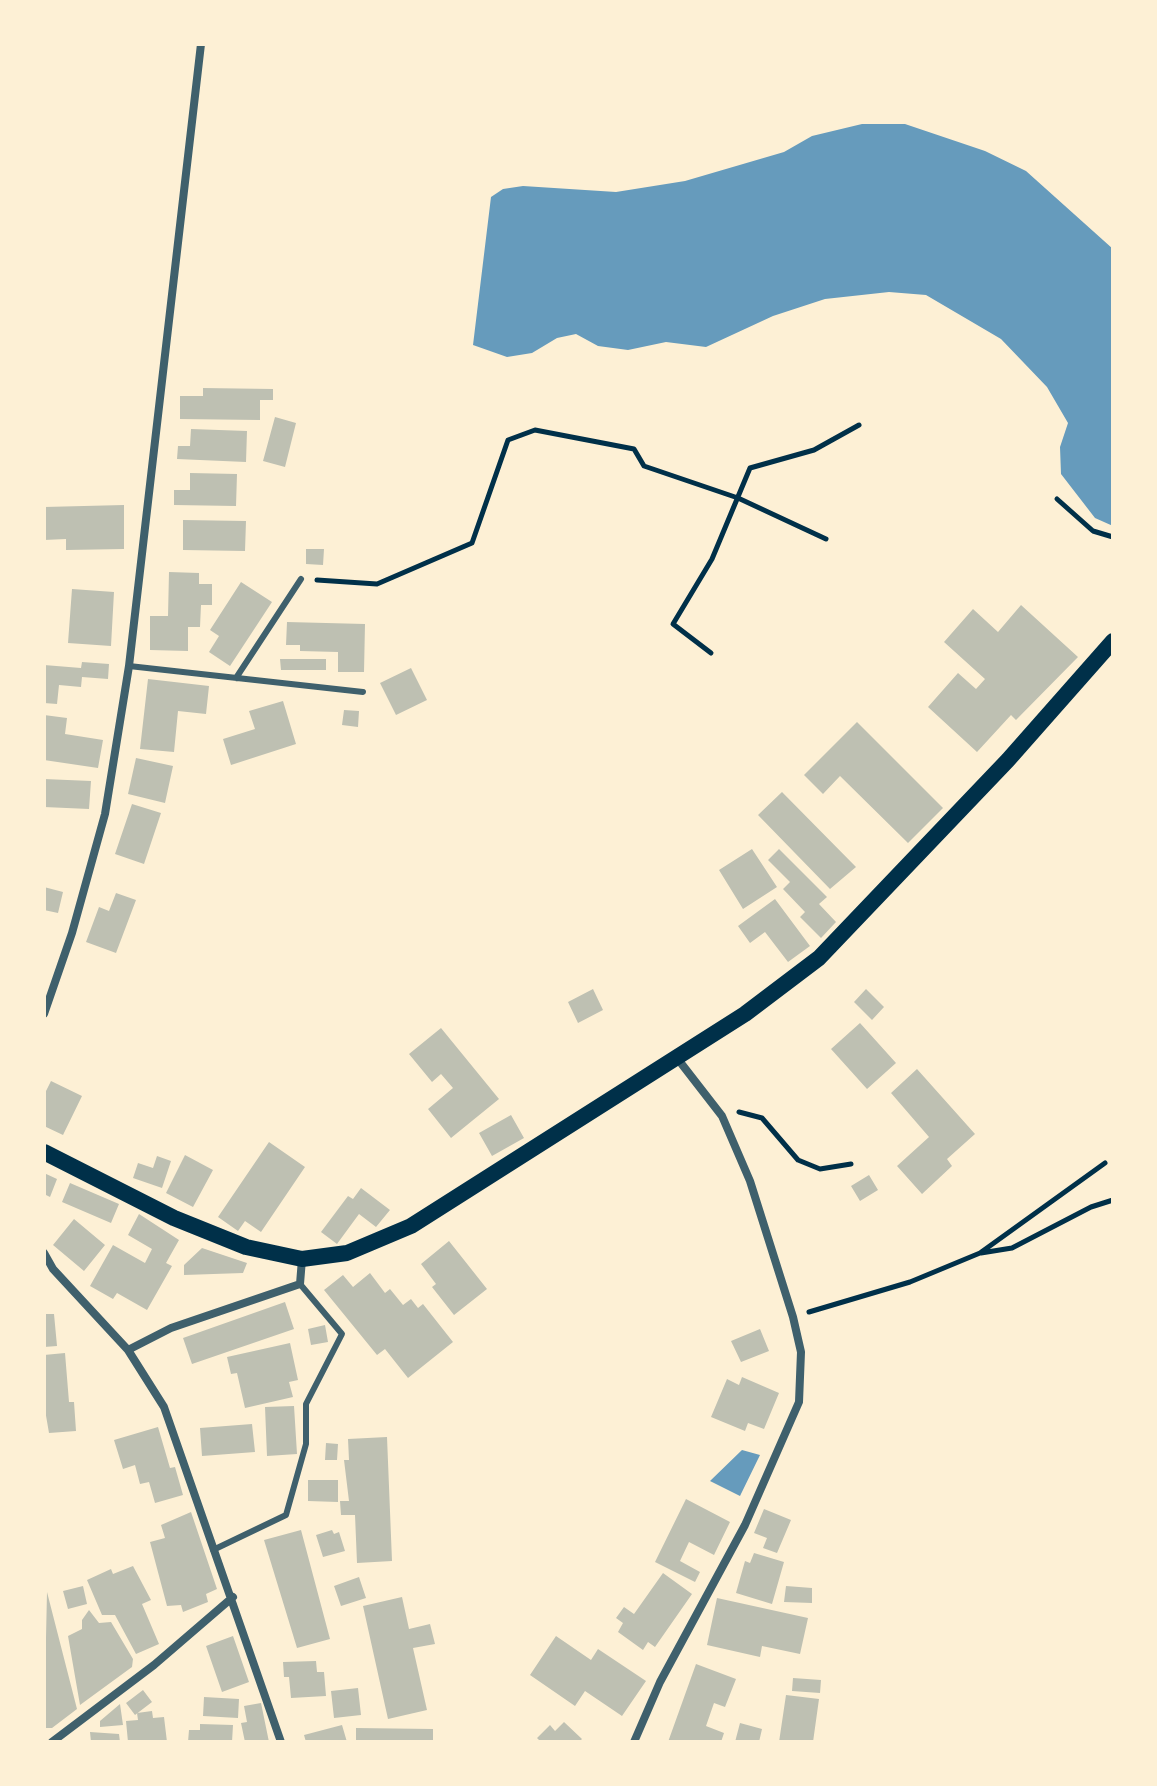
<!DOCTYPE html>
<html>
<head>
<meta charset="utf-8">
<style>
  body { margin:0 }
  #map { position:relative; width:1157px; height:1786px; overflow:hidden; background:#fdf0d5; font-family:Roboto,sans-serif }
  canvas { display:block }
  .frame { position:absolute; inset:0; border:46px solid #fdf0d5; pointer-events:none }
</style>
</head>
<body>
<div id="map">
<canvas width="1157" height="1786"></canvas>
<div class="frame"></div>
</div>
<script>
const g = document.querySelector('canvas').getContext('2d');
g.lineJoin = 'round';
function fillPath(path, color) { g.fillStyle = color; g.fill(path, 'evenodd'); }
const poly = rows => new Path2D(rows.map(r => 'M' + r).join(''));
function strokePath(path, color, width, dash) { g.strokeStyle = color; g.lineWidth = width; g.lineCap = dash ? 'butt' : 'round'; g.setLineDash(dash || []); g.stroke(path); }
fillPath(poly([
  [862,124,905,124,985,151,1026,171,1113,249,1113,526,1095,518,1061,474,1060,447,1068,423,1047,387,1001,339,926,295,889,292,825,299,773,316,706,347,666,342,628,350,598,346,576,334,557,338,532,353,507,357,473,345,491,197,503,189,523,186,616,192,685,181,784,152,812,136],
  [742,1450,760,1455,740,1496,710,1481]
]), '#669bbc');
fillPath(poly([
  [203,388,273,389,273,400,260,400,260,420,180,419,180,396,203,396],
  [275,417,296,423,285,467,263,461],
  [191,429,247,431,246,462,177,459,178,446,190,446],
  [190,473,237,474,236,506,174,505,174,490,190,490],
  [124,505,124,549,66,550,66,539,44,540,44,507],
  [183,520,246,521,245,551,183,550],
  [306,549,324,549,323,565,306,564],
  [169,572,199,573,199,584,212,584,212,605,201,605,200,627,188,627,188,651,150,650,150,616,168,616],
  [241,582,272,602,230,666,209,652,219,636,210,630],
  [72,589,114,592,111,646,68,643],
  [1021,605,1078,657,1016,720,1011,715,977,752,928,707,958,673,976,689,985,679,944,642,973,609,998,632],
  [287,622,365,624,364,672,338,672,338,652,300,651,300,645,286,645],
  [280,659,326,659,326,670,281,670],
  [82,662,109,664,108,679,82,677,81,687,59,685,57,704,44,703,44,665,81,668],
  [411,668,427,700,396,715,380,683],
  [148,679,209,686,206,714,178,711,174,752,140,749],
  [283,701,296,744,231,765,223,739,255,729,249,711],
  [344,710,359,711,358,727,342,725],
  [44,715,67,718,65,734,103,740,98,768,44,760],
  [857,722,943,808,908,843,840,776,823,794,804,775],
  [136,758,173,766,165,803,128,794],
  [44,779,91,781,89,809,44,807],
  [782,792,856,867,830,889,758,815],
  [132,804,161,813,144,864,115,854],
  [752,849,777,887,743,909,719,870],
  [779,849,827,897,819,904,836,922,821,938,800,917,805,912,783,889,790,882,768,860],
  [44,887,63,892,58,913,44,910],
  [116,893,136,900,116,953,86,942,99,907,109,911],
  [775,899,810,946,788,962,765,932,750,943,738,926],
  [593,989,603,1010,578,1023,568,1002],
  [866,989,884,1007,872,1020,854,1002],
  [860,1023,896,1063,867,1089,831,1049],
  [441,1028,499,1099,451,1138,428,1109,453,1088,441,1074,432,1082,409,1054],
  [917,1069,975,1134,947,1159,952,1166,922,1194,897,1166,929,1137,891,1093],
  [51,1081,82,1096,63,1135,44,1126,44,1095],
  [511,1115,524,1138,492,1156,479,1133],
  [269,1142,305,1167,261,1232,245,1221,238,1231,218,1217],
  [185,1155,213,1170,193,1207,166,1193],
  [157,1156,171,1161,162,1188,133,1178,138,1163,153,1168],
  [44,1173,57,1179,50,1197,44,1194],
  [869,1175,878,1190,860,1201,851,1186],
  [70,1183,119,1204,111,1223,62,1202],
  [361,1188,390,1210,376,1227,359,1214,337,1244,321,1232,348,1196,353,1199],
  [139,1214,179,1240,166,1263,172,1266,147,1310,117,1293,113,1299,90,1286,113,1245,145,1263,152,1249,128,1235],
  [74,1219,105,1245,84,1271,53,1245],
  [449,1241,487,1289,454,1315,432,1287,436,1284,421,1264],
  [202,1248,247,1263,243,1273,184,1275,184,1265],
  [370,1273,385,1293,390,1289,403,1305,411,1299,418,1308,423,1304,453,1342,408,1378,385,1349,377,1355,324,1290,343,1275,353,1287],
  [285,1302,294,1329,192,1364,183,1338],
  [44,1314,54,1314,57,1346,44,1347],
  [325,1325,328,1342,311,1345,308,1329],
  [760,1329,769,1351,741,1362,731,1341],
  [290,1343,298,1380,289,1382,293,1397,245,1408,237,1373,231,1374,227,1357],
  [65,1353,69,1402,74,1402,76,1431,49,1433,44,1404,44,1355],
  [742,1377,779,1393,764,1429,748,1423,745,1431,711,1417,727,1379,739,1385],
  [294,1406,297,1454,267,1456,265,1407],
  [252,1424,255,1452,202,1456,200,1428],
  [158,1427,170,1468,175,1467,183,1495,155,1503,149,1482,140,1484,135,1465,123,1469,114,1440],
  [387,1437,392,1561,357,1563,355,1515,341,1515,340,1501,349,1501,344,1460,349,1460,348,1439],
  [326,1443,338,1444,337,1460,325,1460],
  [308,1480,338,1480,338,1502,308,1501],
  [686,1499,730,1522,714,1555,689,1542,680,1561,700,1572,695,1582,655,1562],
  [764,1509,791,1520,777,1553,763,1548,767,1538,754,1533],
  [191,1512,217,1589,206,1594,208,1602,183,1612,181,1605,167,1606,150,1542,165,1538,161,1525],
  [301,1530,330,1639,297,1648,264,1540],
  [332,1530,334,1534,339,1532,345,1551,323,1557,316,1535],
  [754,1553,784,1562,772,1604,736,1593,745,1561,750,1563],
  [133,1566,151,1600,142,1604,159,1644,136,1654,115,1615,102,1615,87,1580,111,1569,113,1574],
  [663,1573,692,1594,655,1647,648,1642,643,1650,618,1632,623,1623,616,1618,624,1607,634,1614],
  [359,1577,366,1598,341,1606,334,1586],
  [83,1586,87,1604,68,1609,63,1591],
  [786,1586,812,1588,812,1603,784,1602],
  [47,1592,77,1709,52,1728,44,1728],
  [402,1597,409,1629,430,1624,435,1644,413,1648,427,1710,388,1719,363,1606],
  [717,1598,808,1618,800,1654,762,1646,760,1657,707,1645],
  [89,1610,99,1623,111,1622,133,1659,132,1667,80,1705,68,1636,82,1629,82,1620],
  [233,1636,249,1682,222,1692,206,1646],
  [556,1636,591,1660,598,1649,646,1681,622,1716,585,1691,575,1706,530,1675],
  [316,1661,317,1672,324,1672,326,1696,291,1698,289,1677,284,1677,283,1662],
  [696,1664,736,1679,725,1707,714,1703,706,1726,724,1733,721,1742,668,1742],
  [793,1678,821,1680,820,1693,792,1691],
  [358,1688,361,1715,334,1718,331,1691],
  [143,1690,152,1702,135,1715,126,1703],
  [786,1695,819,1699,813,1742,779,1742],
  [204,1697,239,1699,238,1718,203,1716],
  [261,1703,269,1742,245,1742,241,1723,247,1722,244,1706],
  [120,1704,123,1725,100,1727,100,1721],
  [152,1711,153,1718,164,1717,167,1742,128,1742,126,1721,138,1720,137,1713],
  [564,1722,582,1739,579,1742,541,1742,537,1738,550,1725,555,1731],
  [740,1723,762,1729,759,1742,735,1742],
  [200,1724,233,1725,232,1742,188,1742,189,1730,200,1730],
  [342,1725,347,1742,306,1742,304,1735],
  [356,1728,433,1729,433,1742,356,1742],
  [90,1732,119,1734,120,1742,91,1742]
]), '#bec0b2');
strokePath(poly([
  [1057,499,1093,531,1113,537],
  [317,580,377,584,472,543,508,440,535,430,634,449,644,466,738,498,826,539],
  [711,653,673,624,712,559,750,468,814,450,859,425],
  [739,1112,762,1118,798,1160,820,1169,851,1164],
  [981,1253,1012,1248,1091,1207,1113,1200],
  [809,1312,910,1282,980,1253,1105,1163]
]), '#003049', 5);
strokePath(poly([
  [129,666,363,692],
  [236,678,301,579],
  [213,1550,286,1515,306,1444,306,1404,342,1334,300,1284]
]), '#3f606c', 6);
strokePath(poly([
  [44,1014,72,933,105,814,129,666,201,44],
  [44,1253,53,1269,128,1350,164,1407,281,1742],
  [128,1350,171,1328,300,1284,302,1259],
  [52,1742,154,1665,233,1597],
  [634,1742,660,1682,745,1525,799,1402,801,1352,793,1317,750,1181,722,1116,677,1058]
]), '#3f606c', 8);
strokePath(poly([
  [44,1152,174,1218,246,1247,302,1259,347,1253,411,1226,745,1014,819,958,1008,760,1113,641]
]), '#003049', 16);
</script>
</body>
</html>
